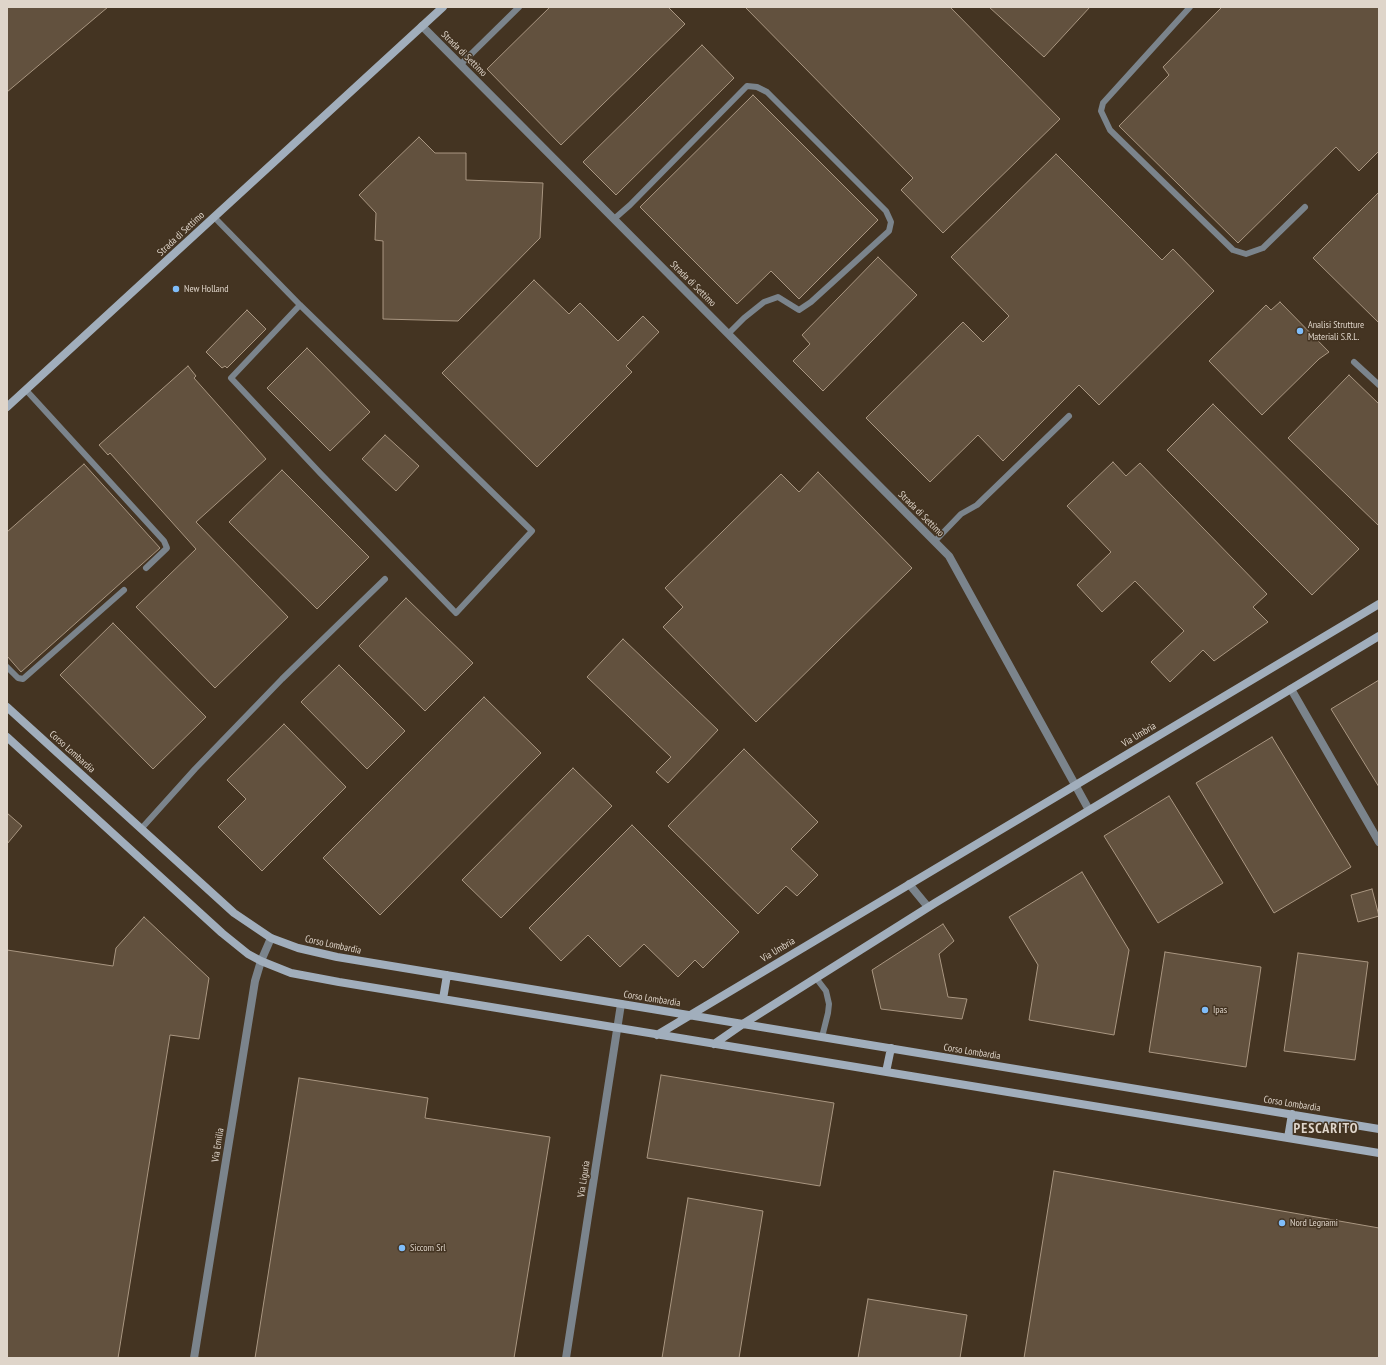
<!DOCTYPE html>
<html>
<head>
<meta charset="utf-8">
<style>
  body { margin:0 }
  #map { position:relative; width:1386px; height:1365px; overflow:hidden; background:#443422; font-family:"PT Sans Narrow",sans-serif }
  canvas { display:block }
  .frame { position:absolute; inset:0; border:8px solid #dfd5ca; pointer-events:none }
</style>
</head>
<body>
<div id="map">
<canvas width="1386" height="1365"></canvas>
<div class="frame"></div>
</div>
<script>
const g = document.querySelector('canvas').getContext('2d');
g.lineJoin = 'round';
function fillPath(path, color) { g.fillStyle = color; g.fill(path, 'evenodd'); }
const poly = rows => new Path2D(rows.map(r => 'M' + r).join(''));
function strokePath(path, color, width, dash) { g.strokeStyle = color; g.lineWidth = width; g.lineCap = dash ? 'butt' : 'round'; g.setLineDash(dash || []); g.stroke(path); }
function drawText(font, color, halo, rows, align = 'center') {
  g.font = font + ' "PT Sans Narrow",sans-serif'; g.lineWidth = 3; g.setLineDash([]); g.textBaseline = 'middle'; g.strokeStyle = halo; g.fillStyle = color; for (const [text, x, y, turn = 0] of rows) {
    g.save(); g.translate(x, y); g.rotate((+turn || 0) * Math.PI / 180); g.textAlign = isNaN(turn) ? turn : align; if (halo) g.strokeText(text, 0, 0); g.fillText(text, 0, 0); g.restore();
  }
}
const building = poly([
  [7,7,108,7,7,92,7,7],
  [550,7,668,7,685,24,561,145,487,69,550,7],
  [745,7,950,7,1060,119,943,233,901,190,913,178,745,7],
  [989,7,1090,7,1044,57,989,7],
  [1222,7,1379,7,1379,151,1359,171,1336,147,1238,243,1119,126,1169,75,1163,67,1222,7],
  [702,45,734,78,616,195,583,162,702,45],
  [753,95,878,220,799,299,771,271,737,304,640,207,753,95],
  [419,137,435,153,466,153,466,180,543,183,540,238,458,321,383,319,383,241,375,240,376,213,359,195,419,137],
  [1056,154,1162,260,1173,249,1214,291,1099,405,1079,385,1003,461,978,435,930,482,866,418,963,322,983,342,1009,316,951,257,1056,154],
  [1379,192,1379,323,1313,258,1379,192],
  [878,257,917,295,823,391,793,361,810,344,802,335,878,257],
  [534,280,569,314,580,303,618,341,643,316,659,332,626,366,632,372,537,467,442,373,534,280],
  [1280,302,1329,352,1319,359,1262,415,1209,361,1266,305,1271,310,1280,302],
  [247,310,266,329,227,368,225,366,222,368,206,352,247,310],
  [307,348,370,412,330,451,267,388,307,348],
  [188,366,196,376,194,378,266,459,196,522,288,617,215,688,136,607,196,549,110,453,108,455,99,445,188,366],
  [1349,375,1379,404,1379,526,1288,438,1349,375],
  [1213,404,1359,549,1312,595,1167,450,1213,404],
  [385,435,419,466,396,491,362,459,385,435],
  [1113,462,1126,476,1140,463,1267,594,1253,607,1268,622,1214,661,1203,650,1170,682,1151,662,1184,631,1135,581,1102,612,1077,585,1111,552,1067,506,1113,462],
  [84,464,160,548,21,672,7,656,7,532,84,464],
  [282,470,369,557,317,609,229,522,282,470],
  [818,472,912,568,756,722,663,627,683,607,665,588,781,474,799,492,818,472],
  [406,598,473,663,425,711,359,646,406,598],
  [113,623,206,717,153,769,60,675,113,623],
  [623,639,718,730,668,783,656,772,671,757,587,677,623,639],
  [339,665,405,731,367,769,301,702,339,665],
  [1379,680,1379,787,1331,709,1379,680],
  [484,697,541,753,380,915,323,858,484,697],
  [284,724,346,787,262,871,218,827,246,799,227,780,284,724],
  [1272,737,1351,867,1274,913,1196,783,1272,737],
  [744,749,818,822,791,849,818,875,797,896,786,886,758,914,668,826,744,749],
  [573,768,612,806,501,918,462,880,573,768],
  [1169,796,1223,883,1158,923,1104,836,1169,796],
  [7,813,22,826,7,844,7,813],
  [632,825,739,932,703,968,695,960,678,977,644,944,620,967,588,935,561,961,529,928,632,825],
  [1082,872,1129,950,1114,1035,1029,1020,1038,965,1009,917,1082,872],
  [1372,889,1379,916,1358,922,1351,895,1372,889],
  [144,917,209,978,199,1039,170,1035,118,1358,7,1358,7,950,113,966,116,948,144,917],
  [943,924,954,941,939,954,948,997,967,999,962,1019,881,1009,872,970,943,924],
  [1165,952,1261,967,1246,1067,1149,1052,1165,952],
  [1298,953,1368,962,1355,1060,1284,1051,1298,953],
  [661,1075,834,1103,820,1186,647,1158,661,1075],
  [299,1078,428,1098,425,1118,550,1137,514,1358,255,1358,299,1078],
  [1054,1171,1379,1228,1379,1358,1024,1358,1054,1171],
  [688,1198,763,1211,739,1358,662,1358,688,1198],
  [868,1299,967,1315,960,1358,858,1358,868,1299]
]);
fillPath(building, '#62513e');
strokePath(building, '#a99681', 1);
strokePath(poly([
  [1190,7,1103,103,1101,111,1110,130,1233,250,1246,254,1263,248,1305,207],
  [460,65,519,7],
  [214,217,300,305,532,531,456,613,321,474,231,378,300,305],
  [614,219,630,205,747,86,757,87,767,92,886,211,891,222,889,231,811,302,799,310,778,297,764,302,744,318,728,334],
  [1354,362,1379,385],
  [26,390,164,541,167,548,146,568],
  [935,541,961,514,977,505,1069,416],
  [7,667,18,678,23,679,124,590],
  [141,829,195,769,282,679,385,579],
  [816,978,826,991,829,1004,828,1013,822,1037]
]), '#7b848c', 6);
strokePath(poly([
  [422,26,949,556,1089,810],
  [1291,689,1379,842],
  [909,884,928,907],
  [194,1358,255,981,261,961,271,938],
  [566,1358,621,1004]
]), '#7b848c', 8);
strokePath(poly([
  [7,407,443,7],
  [7,707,234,913,271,938,298,948,337,957,1379,1129],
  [7,737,222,933,248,954,261,961,291,973,339,982,1379,1153],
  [443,999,447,975],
  [657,1035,1379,604],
  [714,1044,743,1024,935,903,1379,636],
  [886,1072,891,1048],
  [1288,1138,1292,1114]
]), '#a1aebc', 8);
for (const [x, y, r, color] of [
  [176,289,4,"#7fbdfa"],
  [1300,331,4,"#7fbdfa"],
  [1205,1010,4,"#7fbdfa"],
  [1282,1223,4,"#7fbdfa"],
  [402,1248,4,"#7fbdfa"]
]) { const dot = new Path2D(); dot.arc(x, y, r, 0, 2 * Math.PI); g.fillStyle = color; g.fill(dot); strokePath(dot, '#443422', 1.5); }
drawText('10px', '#dfd5ca', '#443422', [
  ["Strada di Settimo",464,54,45],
  ["Strada di Settimo",181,234,-43],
  ["Strada di Settimo",693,284,45],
  ["Strada di Settimo",921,514,45],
  ["Via Umbria",1139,735,-31],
  ["Corso Lombardia",72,752,42],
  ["Corso Lombardia",333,945,12],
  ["Via Umbria",778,950,-31],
  ["Corso Lombardia",652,999,9],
  ["Corso Lombardia",972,1052,9],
  ["Corso Lombardia",1292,1104,9],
  ["Via Emilia",218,1145,-81],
  ["Via Liguria",584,1179,-81]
]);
drawText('10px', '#dfd5ca', '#443422', [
  ["New Holland",184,289],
  ["Analisi Strutture",1308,325],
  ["Materiali S.R.L.",1308,337],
  ["Ipas",1213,1010],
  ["Nord Legnami",1290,1223],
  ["Siccom Srl",410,1248]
], 'left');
g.letterSpacing = '1px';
drawText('bold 14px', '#dfd5ca', '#443422', [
  ["PESCARITO",1326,1129]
]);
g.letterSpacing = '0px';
</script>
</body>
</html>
